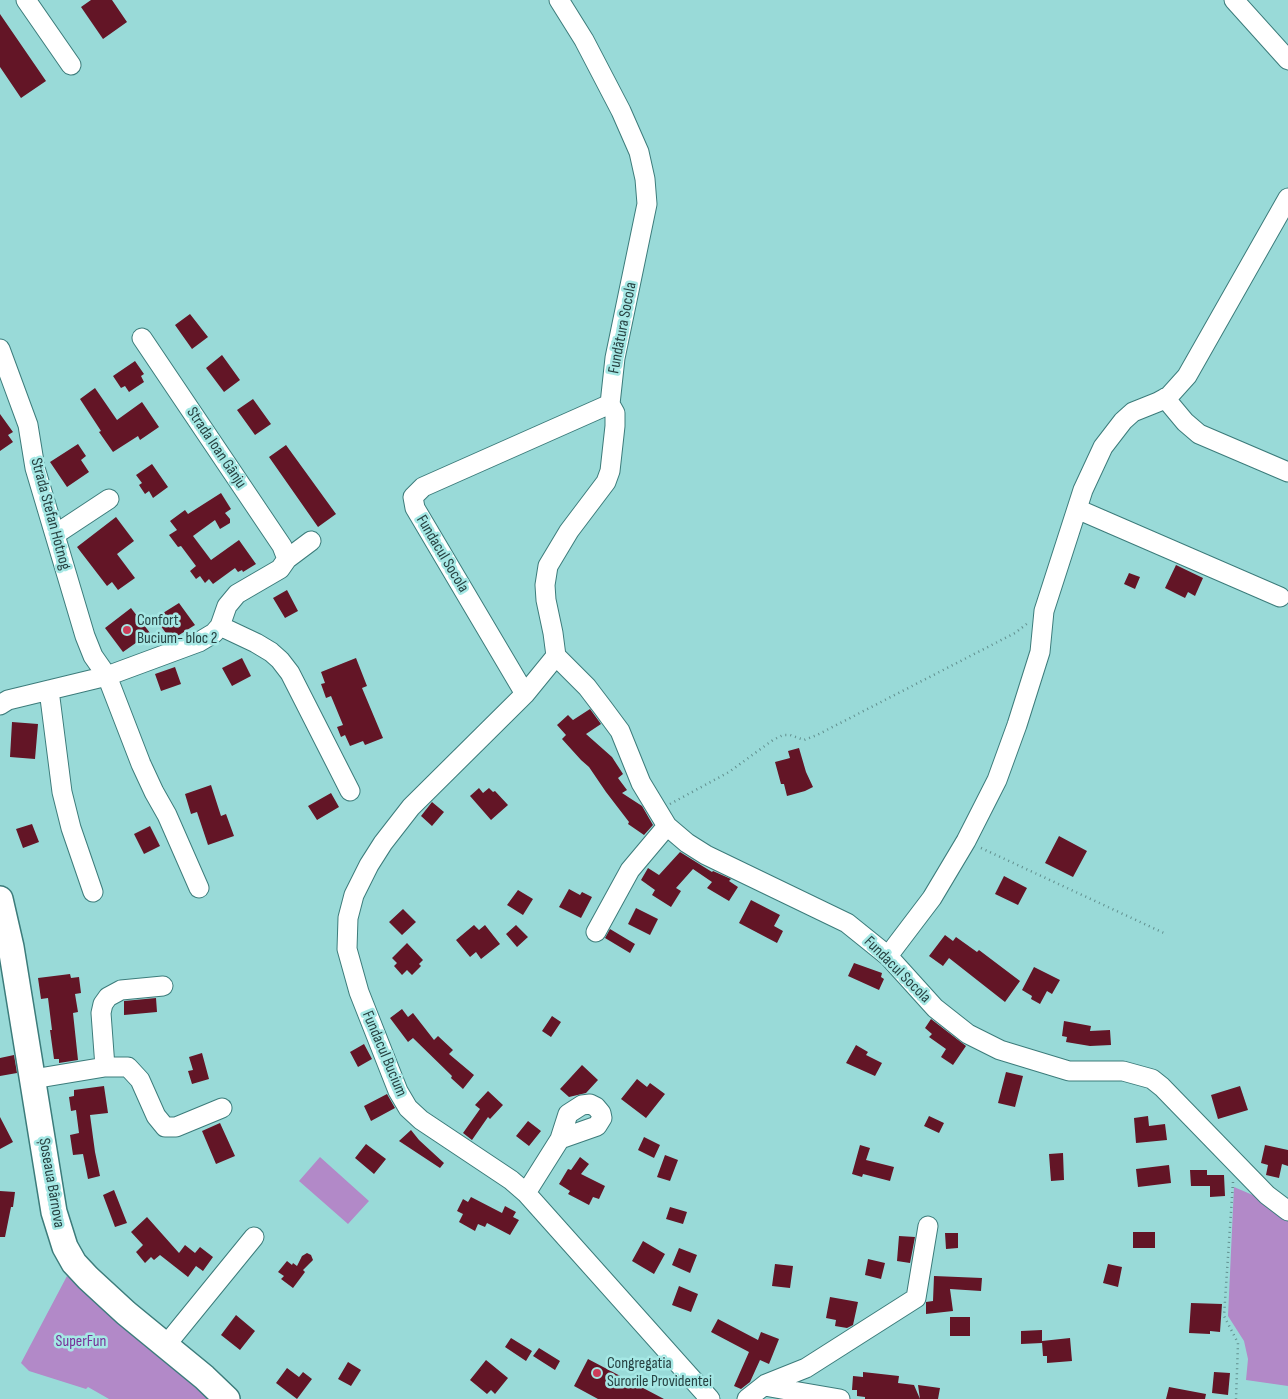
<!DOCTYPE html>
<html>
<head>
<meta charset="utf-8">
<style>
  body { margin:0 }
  canvas { display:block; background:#99dad8 }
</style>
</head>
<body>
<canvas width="1288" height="1399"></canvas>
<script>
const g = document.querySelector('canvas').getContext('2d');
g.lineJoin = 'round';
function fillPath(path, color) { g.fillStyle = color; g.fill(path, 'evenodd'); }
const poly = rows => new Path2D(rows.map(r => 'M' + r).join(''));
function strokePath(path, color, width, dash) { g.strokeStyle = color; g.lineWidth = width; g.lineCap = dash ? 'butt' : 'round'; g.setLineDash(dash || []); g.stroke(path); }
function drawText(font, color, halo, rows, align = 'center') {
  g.font = font + ' "Sofia Sans Condensed",sans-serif'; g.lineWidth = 5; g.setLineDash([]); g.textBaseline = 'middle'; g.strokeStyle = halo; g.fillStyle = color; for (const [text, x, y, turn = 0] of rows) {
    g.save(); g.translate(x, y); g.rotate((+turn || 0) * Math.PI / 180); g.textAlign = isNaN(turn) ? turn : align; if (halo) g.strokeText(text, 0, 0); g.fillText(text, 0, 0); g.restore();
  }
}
fillPath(poly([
  [320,1157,369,1201,348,1224,299,1181],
  [1234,1187,1255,1196,1288,1216,1288,1386,1246,1380,1248,1359,1244,1341,1228,1316],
  [67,1276,127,1322,174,1363,209,1399,109,1399,88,1387,86,1389,29,1371,21,1363]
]), '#b289c8');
fillPath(poly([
  [91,0,112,0,127,22,103,39,81,7],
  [0,14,46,81,21,98,0,67],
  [190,314,208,337,192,349,175,325],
  [222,355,240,380,224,392,206,368],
  [135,361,144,374,141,376,144,382,129,392,125,386,121,388,113,376],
  [95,388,117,420,142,402,159,427,140,440,138,436,113,452,99,432,101,431,80,399],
  [253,399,271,424,255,435,237,410],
  [0,414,13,432,8,435,13,442,0,451],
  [78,444,86,456,81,460,89,472,67,487,50,462],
  [286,445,336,514,318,527,269,457],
  [152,464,168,487,153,498,149,491,145,494,139,485,142,483,136,475],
  [221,493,231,509,225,513,230,519,230,523,220,529,215,520,193,536,211,560,239,540,256,564,243,572,242,570,238,572,235,568,213,584,209,579,205,583,200,576,196,579,190,571,196,566,181,546,178,547,169,535,177,530,170,521,185,510,188,514],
  [116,517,134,541,117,554,135,578,118,590,112,582,107,586,77,547],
  [1176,565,1203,578,1195,596,1188,592,1185,598,1165,588],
  [1129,573,1140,577,1135,589,1124,584],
  [287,590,298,611,285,618,273,598],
  [179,603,195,625,171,640,155,618],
  [131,608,150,633,123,652,105,628],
  [242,658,251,676,232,686,222,668],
  [356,658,367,686,362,688,383,738,365,745,363,741,350,746,345,735,341,737,337,727,343,725,331,696,326,698,321,684,325,683,321,672],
  [175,667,181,684,161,691,155,674],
  [590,709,601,724,586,734,612,757,623,774,618,778,627,790,622,793,642,806,653,825,644,835,628,824,629,822,606,792,589,767,581,760,562,739,566,735,557,725,568,715,573,720],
  [12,722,38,724,35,759,10,757],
  [799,748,806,772,813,787,805,791,787,796,784,784,781,784,775,762,790,758,788,751],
  [211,785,221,816,226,814,234,836,208,845,197,812,191,814,185,794],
  [479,788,483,793,489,788,493,792,495,791,508,805,491,820,470,796],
  [331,793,339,807,317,820,308,806],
  [432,802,444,812,432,826,421,816],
  [32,824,39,842,23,848,16,829],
  [150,826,160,846,144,854,134,834],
  [1059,836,1087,851,1073,877,1045,863],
  [680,852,712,872,713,871,731,879,729,881,738,887,729,901,707,888,712,882,693,869,676,888,681,891,671,907,652,895,655,890,641,880,648,868,659,875],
  [1004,876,1027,888,1018,905,995,894],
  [569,889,580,895,582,892,592,897,581,918,559,907],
  [518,890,533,899,523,915,507,905],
  [751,900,780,915,774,926,783,931,777,943,739,923],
  [636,908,658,919,650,935,628,924],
  [403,909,416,922,402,935,389,922],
  [474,925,479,930,485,925,500,944,481,959,476,952,470,957,456,940],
  [516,925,528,937,517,947,506,934],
  [610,929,635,944,630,953,605,938],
  [945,935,953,941,956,937,977,952,979,950,1020,981,1005,1002,949,958,943,966,929,956],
  [407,943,423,960,419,964,421,966,412,975,407,970,402,975,394,966,397,963,392,958],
  [854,963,882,973,881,977,884,979,879,990,848,976],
  [1034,967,1060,980,1052,994,1047,991,1040,1004,1031,999,1032,996,1022,990],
  [70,974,71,978,79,977,81,993,75,994,78,1012,73,1013,78,1060,59,1063,59,1059,54,1059,50,1030,52,1030,48,998,41,999,38,978],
  [156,998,157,1012,124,1015,124,1001],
  [402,1009,408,1017,413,1013,434,1040,438,1036,453,1050,449,1054,474,1075,463,1089,451,1078,452,1076,413,1038,408,1042,390,1018],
  [552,1016,561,1022,551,1037,542,1031],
  [931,1019,966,1046,953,1065,941,1057,946,1049,929,1037,932,1034,925,1028],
  [1064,1021,1091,1026,1090,1031,1110,1030,1111,1045,1090,1046,1066,1042,1067,1037,1062,1036],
  [364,1044,372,1059,358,1067,350,1052],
  [856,1045,868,1052,866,1055,882,1063,875,1076,846,1063],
  [202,1053,209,1079,192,1084,188,1071,193,1070,189,1057],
  [14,1055,17,1073,0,1076,0,1058],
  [582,1065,598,1080,586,1093,569,1097,560,1089],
  [1006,1072,1023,1076,1015,1107,998,1103],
  [637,1079,647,1087,650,1083,665,1094,646,1118,621,1099],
  [104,1086,108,1113,90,1115,95,1152,100,1176,88,1179,83,1154,73,1155,70,1135,79,1133,76,1110,71,1111,69,1097,74,1096,74,1090],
  [1240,1086,1248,1110,1218,1119,1211,1095],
  [488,1091,503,1105,490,1119,488,1117,472,1140,463,1133,480,1109,475,1105],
  [387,1094,395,1108,371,1121,364,1106],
  [929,1116,944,1123,939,1133,924,1126],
  [1148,1116,1149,1126,1165,1124,1167,1140,1136,1143,1134,1118],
  [0,1117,13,1142,0,1149],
  [528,1121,541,1131,529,1146,516,1136],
  [220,1123,235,1156,216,1164,202,1131],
  [411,1130,419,1140,444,1163,440,1168,399,1141],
  [644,1137,660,1145,654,1158,638,1150],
  [366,1144,386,1159,374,1174,355,1158],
  [860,1145,870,1148,866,1160,894,1167,890,1181,863,1174,862,1177,852,1174],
  [1265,1145,1288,1150,1288,1166,1282,1164,1279,1178,1266,1175,1268,1165,1261,1163],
  [1063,1153,1064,1180,1051,1181,1049,1154],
  [665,1155,678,1160,670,1181,657,1177],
  [580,1157,589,1164,581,1174,605,1186,599,1199,593,1197,589,1205,568,1194,570,1191,559,1184,568,1169,571,1170],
  [1169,1165,1171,1183,1138,1187,1136,1169],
  [1190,1170,1207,1170,1207,1175,1224,1175,1225,1196,1210,1197,1210,1186,1191,1186],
  [114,1190,127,1223,115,1227,103,1195],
  [0,1191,15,1192,13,1207,11,1207,5,1237,0,1237],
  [471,1197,502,1213,505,1206,516,1212,513,1217,519,1220,510,1235,487,1223,485,1227,478,1224,475,1231,459,1222,463,1214,457,1211,463,1199,468,1202],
  [670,1207,687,1212,683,1224,666,1219],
  [147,1217,179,1253,185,1245,195,1253,200,1247,213,1257,203,1271,196,1266,188,1277,160,1255,154,1260,151,1257,145,1263,136,1252,143,1245,131,1232],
  [1133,1232,1155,1232,1155,1248,1133,1248],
  [945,1233,958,1233,958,1248,946,1249],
  [899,1236,915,1237,910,1263,897,1261],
  [643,1241,665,1254,654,1274,632,1261],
  [679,1248,697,1255,690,1273,672,1265],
  [307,1253,311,1255,313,1260,303,1270,305,1272,293,1288,281,1279,284,1276,278,1272,287,1261,292,1265,293,1263,297,1266,302,1256],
  [868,1259,885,1263,881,1279,865,1275],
  [775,1264,793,1266,790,1288,772,1286],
  [1108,1264,1122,1267,1118,1287,1103,1283],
  [934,1276,982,1278,981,1291,950,1289,953,1311,926,1314,926,1302,933,1301],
  [679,1286,698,1294,691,1312,672,1305],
  [830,1297,858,1302,853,1325,847,1328,835,1326,836,1320,826,1318],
  [1191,1303,1222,1304,1220,1332,1210,1331,1210,1334,1189,1333],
  [236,1315,255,1331,240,1350,221,1335],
  [950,1317,970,1317,970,1336,950,1336],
  [718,1319,758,1340,761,1332,779,1339,769,1364,760,1360,750,1382,741,1389,734,1386,749,1352,711,1332],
  [1042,1330,1042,1341,1070,1338,1072,1361,1047,1363,1047,1356,1043,1356,1042,1342,1042,1343,1021,1344,1021,1331],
  [511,1338,532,1351,526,1361,505,1347],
  [539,1348,560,1361,555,1370,533,1356],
  [588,1359,664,1399,598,1399,574,1386],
  [486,1360,508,1378,495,1394,491,1390,487,1394,470,1380],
  [348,1362,361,1370,351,1386,338,1379],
  [287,1368,299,1377,303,1372,312,1379,297,1399,276,1383],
  [863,1372,899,1376,898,1383,914,1385,920,1399,918,1385,940,1388,938,1399,865,1399,865,1397,857,1396,857,1390,852,1390,853,1376,863,1377],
  [1214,1372,1230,1373,1228,1395,1212,1393],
  [1169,1387,1206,1394,1205,1399,1166,1399]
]), '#631526');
const minor = poly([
  [26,0,71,65],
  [1234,0,1288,60],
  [142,338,282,546,287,559],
  [0,349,28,425,35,468,85,636,93,656,107,676,141,764,154,792,167,815,199,888],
  [1165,398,1185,422,1199,434,1288,472],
  [1077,509,1280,597],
  [56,534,109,499],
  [220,626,256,643,271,652,280,660,290,673,350,791],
  [556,656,525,694,411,807,383,843,369,865,354,895,348,918,347,949,359,992,398,1091,408,1108,421,1120,511,1180,526,1193,710,1399],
  [556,656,587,687,603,708,620,731,641,783,667,826,687,843,706,855,847,923,888,956,935,1008,968,1034,1000,1050,1069,1071,1123,1071,1152,1079,1162,1087,1267,1195,1288,1211],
  [556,656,553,633,546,600,545,585,548,566,569,531,606,482,610,471,615,426,615,413,610,404,615,358,647,204,645,179,639,152,621,111,584,40,559,0],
  [49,690,62,792,71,828,93,892],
  [525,694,415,508,413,497,423,487,610,404],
  [0,705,8,700,107,676,199,642,214,633,220,626,227,606,237,594,280,569,287,559,311,541],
  [596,932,630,870,667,826],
  [888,956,932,898,966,841,997,780,1017,725,1040,652,1044,611,1083,490,1103,447,1123,421,1133,412,1158,402,1169,396,1187,376,1288,198],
  [105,1067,101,1013,103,1004,108,997,121,990,163,986],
  [33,1079,105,1067,128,1067,140,1080,156,1116,165,1127,176,1127,222,1108],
  [526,1193,560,1139,568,1114,582,1105,590,1104,596,1107,601,1113,602,1118,597,1126,560,1139],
  [166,1345,254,1237],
  [766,1384,770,1387,840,1399],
  [747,1399,766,1384,806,1368,916,1298,928,1226]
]);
const major = poly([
  [0,899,11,947,54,1212,65,1247,74,1263,88,1278,126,1313,204,1377,227,1399]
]);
strokePath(minor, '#3c7c7b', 21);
strokePath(major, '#3c7c7b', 28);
strokePath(poly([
  [670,804,729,772,773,740,783,735,790,735,804,740,817,735,1015,633,1028,623],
  [981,848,1166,934],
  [1233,1182,1224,1316,1238,1343,1236,1399]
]), '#618f8e', 2.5, [1, 4]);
strokePath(minor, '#fff', 19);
strokePath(major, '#fff', 25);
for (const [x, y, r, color] of [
  [127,630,5,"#cd3d5a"],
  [597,1373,5,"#cd3d5a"]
]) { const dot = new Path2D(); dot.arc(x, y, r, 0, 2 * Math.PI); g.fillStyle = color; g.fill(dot); strokePath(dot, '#a6e8e5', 2); }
drawText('16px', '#274242', '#a6e8e5', [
  ["Fundătura Socola",623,328,-79],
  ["Strada Ioan Gânju",216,448,56],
  ["Strada Stefan Hotnog",50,514,75],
  ["Fundacul Socola",442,554,59],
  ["Fundacul Socola",897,970,45],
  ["Fundacul Bucium",384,1054,67],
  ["Șoseaua Bârnova",51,1183,80]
]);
drawText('16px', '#274242', '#a6e8e5', [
  ["Confort",137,621],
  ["Bucium- bloc 2",137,639],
  ["Congregatia",607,1364],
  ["Surorile Providentei",607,1382]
], 'left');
drawText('16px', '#783098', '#a6e8e5', [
  ["SuperFun",81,1342]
]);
</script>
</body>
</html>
